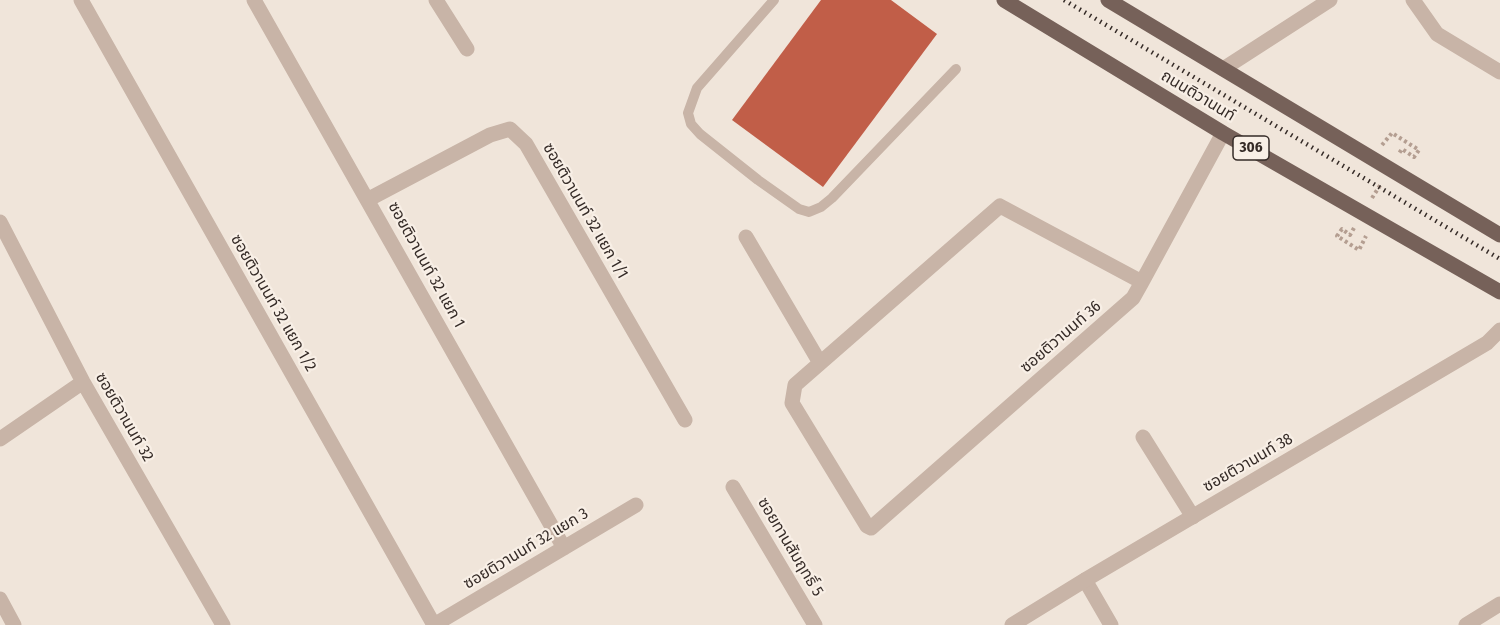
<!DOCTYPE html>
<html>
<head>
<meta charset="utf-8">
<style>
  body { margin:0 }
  canvas { display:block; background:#f0e5da }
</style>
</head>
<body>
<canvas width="1500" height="625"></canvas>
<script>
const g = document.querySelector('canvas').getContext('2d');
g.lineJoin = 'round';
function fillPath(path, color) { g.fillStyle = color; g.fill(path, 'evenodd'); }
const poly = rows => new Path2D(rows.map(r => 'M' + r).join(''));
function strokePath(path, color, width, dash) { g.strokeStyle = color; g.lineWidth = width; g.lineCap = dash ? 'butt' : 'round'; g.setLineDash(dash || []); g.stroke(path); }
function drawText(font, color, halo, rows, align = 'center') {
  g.font = font + ' "Fira Sans Condensed","Noto Sans Thai",sans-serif'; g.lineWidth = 4.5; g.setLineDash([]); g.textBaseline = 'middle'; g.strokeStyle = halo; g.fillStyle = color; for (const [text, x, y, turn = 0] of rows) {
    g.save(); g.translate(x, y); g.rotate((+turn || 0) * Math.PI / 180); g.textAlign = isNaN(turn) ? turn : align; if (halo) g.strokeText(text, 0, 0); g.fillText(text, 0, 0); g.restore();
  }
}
fillPath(poly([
  [821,0,891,0,937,34,823,187,732,120]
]), '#c15e48');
strokePath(poly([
  [1382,145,1392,133,1419,150,1414,157,1402,149,1398,155],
  [1372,198,1381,184],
  [1354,228,1350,235,1342,229,1337,236,1359,250,1366,236]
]), '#b49e91', 4, [3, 3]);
strokePath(poly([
  [774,0,697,88,688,113,691,124,700,134,758,180,799,209,809,212,821,207,832,198,956,69]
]), '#c8b4a7', 10);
strokePath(poly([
  [81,0,434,625],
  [254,0,564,548],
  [436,0,467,49],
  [1413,0,1437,34,1500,72],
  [1223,69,1330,0],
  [369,199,490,135,510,129,526,144,685,420],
  [0,222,83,382,223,625],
  [746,237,820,363],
  [1142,282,1000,206,795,385,792,403,867,526,871,528,1133,298,1142,282,1223,133],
  [1143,437,1193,517],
  [0,439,83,382],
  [733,487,815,625],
  [1085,580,1111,625],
  [0,599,14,625],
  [434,625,636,505],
  [1466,625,1500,604]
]), '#c8b4a7', 15);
strokePath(poly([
  [1012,625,1085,580,1487,343,1500,330]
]), '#c8b4a7', 15);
strokePath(poly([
  [1004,0,1223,133,1500,292],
  [1108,0,1500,235]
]), '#766159', 15);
strokePath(poly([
  [1064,0,1500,259]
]), '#352b27', 4.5, [1.5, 4.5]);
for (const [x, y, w] of [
  [1251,148,36]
]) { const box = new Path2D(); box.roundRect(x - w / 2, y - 12, w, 24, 4.5); g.fillStyle = '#f8efe6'; g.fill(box); strokePath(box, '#352b27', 1.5); }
drawText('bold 15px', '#352b27', null, [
  ["306",1251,148]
]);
drawText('16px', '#352b27', '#f8efe6', [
  ["ถนนติวานนท์",1198,96,31],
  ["ซอยติวานนท์ 32 แยก 1/1",585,211,60],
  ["ซอยติวานนท์ 32 แยก 1",426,265,61],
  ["ซอยติวานนท์ 32 แยก 1/2",273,303,60],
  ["ซอยติวานนท์ 36",1061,337,-41],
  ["ซอยติวานนท์ 32",124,417,60],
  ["ซอยติวานนท์ 38",1248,463,-30],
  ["ซอยทานสัมฤทธิ์ 5",790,547,59],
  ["ซอยติวานนท์ 32 แยก 3",526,549,-31]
]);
</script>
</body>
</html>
